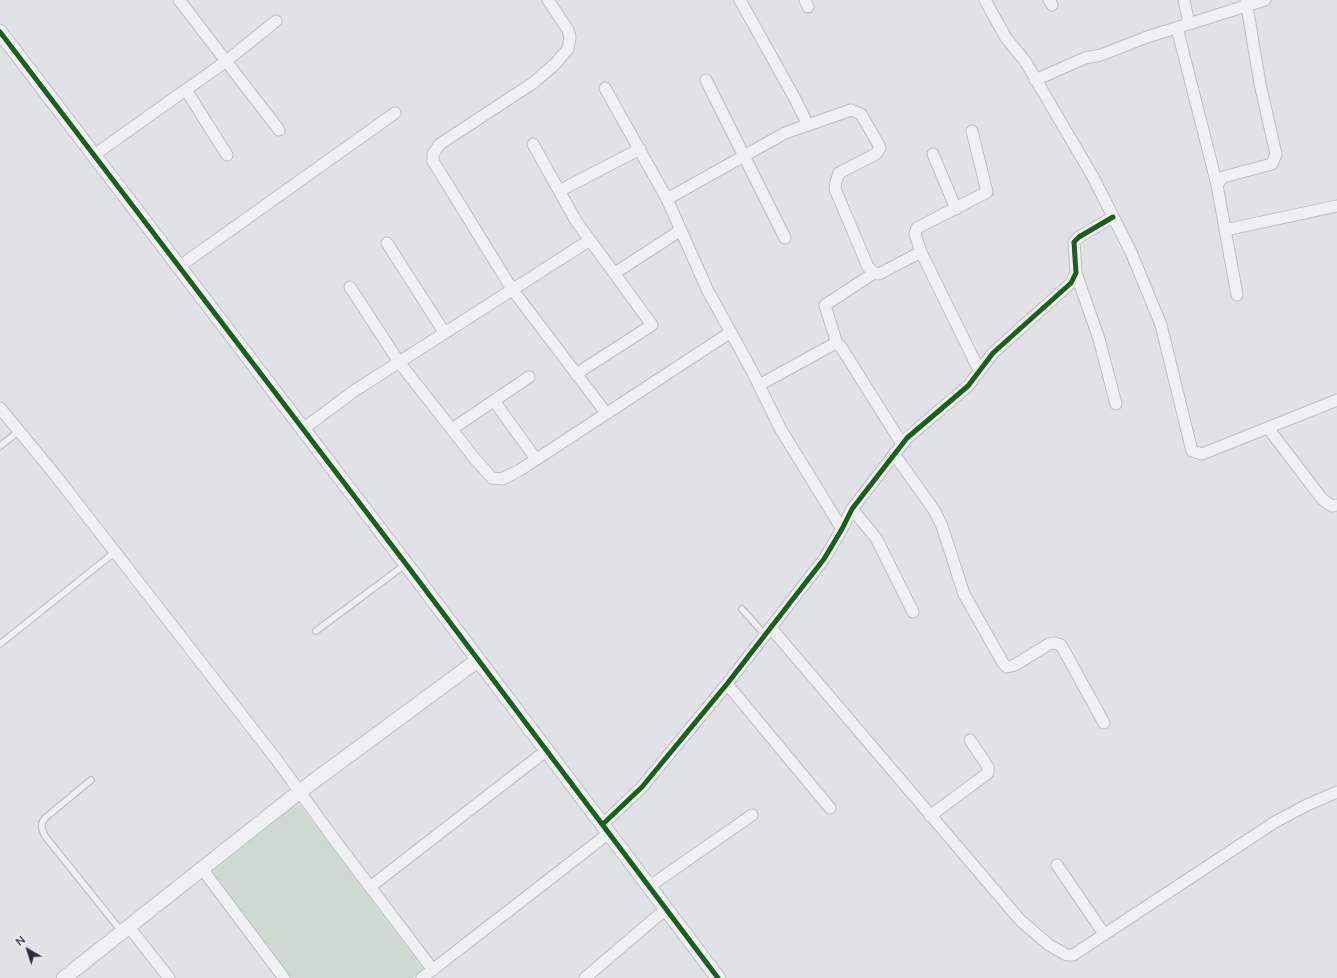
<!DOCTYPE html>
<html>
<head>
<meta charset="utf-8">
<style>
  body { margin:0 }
  #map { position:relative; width:1337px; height:978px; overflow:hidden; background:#e0e2e5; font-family:Mulish,sans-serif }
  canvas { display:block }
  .north { position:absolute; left:8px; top:930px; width:40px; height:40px; -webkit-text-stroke:3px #edf0f5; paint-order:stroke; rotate:321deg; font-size:11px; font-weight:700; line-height:16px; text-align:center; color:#282e3d }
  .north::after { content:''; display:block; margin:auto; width:14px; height:18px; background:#282e3d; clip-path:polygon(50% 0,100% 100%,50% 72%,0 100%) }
</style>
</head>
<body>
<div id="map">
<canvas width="1337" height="978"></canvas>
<div class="north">N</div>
</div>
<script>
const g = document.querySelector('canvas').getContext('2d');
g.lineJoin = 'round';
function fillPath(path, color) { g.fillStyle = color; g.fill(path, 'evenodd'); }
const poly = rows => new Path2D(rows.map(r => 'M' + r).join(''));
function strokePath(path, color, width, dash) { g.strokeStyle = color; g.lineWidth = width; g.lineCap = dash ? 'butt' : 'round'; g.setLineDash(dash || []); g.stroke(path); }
fillPath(poly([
  [294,803,300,805,311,819,424,970,413,978,290,978,211,875,213,868]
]), '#d0d9d1');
const service = poly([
  [0,446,19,431],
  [742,609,765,635],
  [316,631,406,564],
  [0,644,115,552],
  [91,780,45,818,42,823,42,829,45,836,122,932]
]);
const minor = poly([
  [179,0,279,130],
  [548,0,568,30,570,37,568,49,555,64,533,83,440,144,433,154,433,161,512,289,606,413],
  [805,0,808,7],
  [985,0,1006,38,1025,61,1093,177,1131,252,1161,325,1192,451,1202,454,1337,400],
  [1049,0,1052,5],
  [1184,0,1189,24],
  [1177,28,1217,185],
  [706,80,785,238],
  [1035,80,1085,58,1101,55,1147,37,1265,0],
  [605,88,667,199,707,289,752,371,780,428,842,529],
  [186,90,227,155],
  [808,125,851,110,861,114,877,142,880,148,876,154,839,173,836,182,835,189,868,267,874,273,879,274,921,252],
  [972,131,987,192,917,228,915,234,921,252,979,370],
  [533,144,576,221,652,325,576,374],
  [933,154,956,209],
  [94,155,225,62,276,21],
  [559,191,640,149],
  [667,199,785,133,808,125,794,97,740,0],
  [1225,230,1337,206],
  [387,243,444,332],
  [180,266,395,113],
  [615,273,681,230],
  [1076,273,1099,339,1116,404],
  [350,287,399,362,475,459,492,478,502,479,520,470,731,332],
  [1237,295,1217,185,1223,177,1272,164,1276,154,1260,84,1246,0],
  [837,344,825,305,874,273],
  [759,385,834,344,837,344,841,347,902,444],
  [494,401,536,459],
  [0,408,52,471,276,759,334,839,433,970],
  [1268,428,1322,499,1332,506,1337,505],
  [303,429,354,391,590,240],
  [452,429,529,377],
  [894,454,934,510,942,526,964,594,1003,663,1007,667,1015,665,1049,644,1054,643,1061,645,1104,723],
  [852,509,876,538,913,612],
  [771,628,1020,920,1049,945,1067,955,1073,955,1275,822,1307,805,1337,792],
  [727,684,830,808],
  [930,816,988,773,988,767,970,740],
  [603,824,642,787,727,684,824,559,842,529,852,509,907,438,968,386,993,353,1071,283,1076,273,1074,242,1079,237,1113,217],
  [1057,865,1104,934],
  [203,870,284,978],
  [650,886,752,815],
  [370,887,547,750],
  [129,927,169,978],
  [422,978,609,833],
  [585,978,667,908]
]);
const tertiary = poly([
  [0,32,406,564,718,978],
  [64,978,299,792,478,660]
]);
strokePath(service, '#bec0c3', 8);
strokePath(minor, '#bec0c3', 13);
strokePath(tertiary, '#bec0c3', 16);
strokePath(service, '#f0f0f2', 5.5);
strokePath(minor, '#f0f0f2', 11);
strokePath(tertiary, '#f0f0f2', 14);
strokePath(poly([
  [0,32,406,564,718,978],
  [603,824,642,787,727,684,824,559,842,529,852,509,907,438,968,386,993,353,1071,283,1076,273,1074,242,1079,237,1113,217]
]), '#1b5e20', 5);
</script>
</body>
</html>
